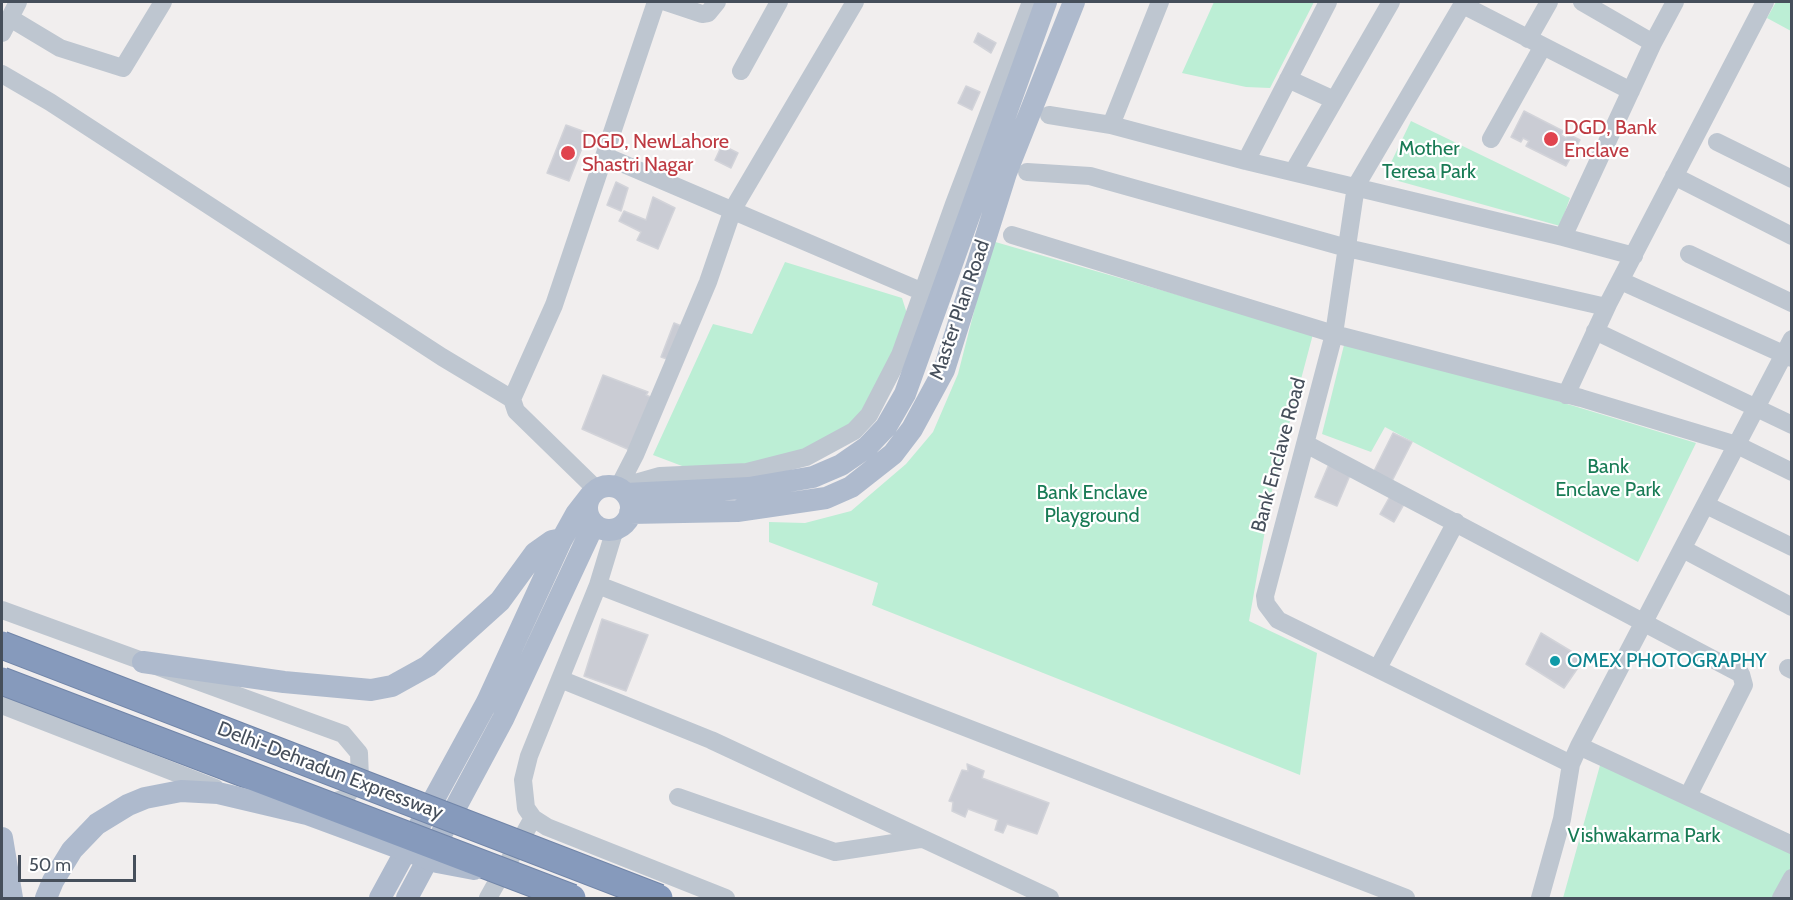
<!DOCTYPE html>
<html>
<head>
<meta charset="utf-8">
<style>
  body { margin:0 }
  #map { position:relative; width:1793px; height:900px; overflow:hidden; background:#f1eeee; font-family:Cabin,sans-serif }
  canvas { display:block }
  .frame { position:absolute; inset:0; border:3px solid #464f5b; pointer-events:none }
  .scale { position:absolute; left:18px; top:855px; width:118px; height:27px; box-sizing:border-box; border:3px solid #464f5b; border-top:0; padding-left:8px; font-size:18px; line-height:21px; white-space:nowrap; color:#464f5b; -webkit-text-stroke:4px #fff; paint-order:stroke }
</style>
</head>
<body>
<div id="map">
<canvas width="1793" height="900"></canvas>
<div class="frame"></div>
<div class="scale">50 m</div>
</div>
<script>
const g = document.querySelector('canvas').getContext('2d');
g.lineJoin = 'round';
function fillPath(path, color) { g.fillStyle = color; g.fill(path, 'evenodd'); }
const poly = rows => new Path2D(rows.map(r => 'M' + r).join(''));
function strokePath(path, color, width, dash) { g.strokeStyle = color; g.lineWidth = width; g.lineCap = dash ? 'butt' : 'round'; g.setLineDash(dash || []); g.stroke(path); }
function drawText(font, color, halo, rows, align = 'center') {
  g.font = font + ' Cabin,sans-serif'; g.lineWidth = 4.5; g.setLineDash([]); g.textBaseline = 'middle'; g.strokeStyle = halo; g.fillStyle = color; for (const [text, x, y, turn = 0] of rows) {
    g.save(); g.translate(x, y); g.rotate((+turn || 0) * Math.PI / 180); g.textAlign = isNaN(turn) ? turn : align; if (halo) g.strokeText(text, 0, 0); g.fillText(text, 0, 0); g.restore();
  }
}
fillPath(poly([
  [1214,2,1314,2,1270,88,1246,87,1182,73],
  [1776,2,1791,2,1791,31,1767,18],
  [1411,121,1570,198,1560,226,1384,177],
  [992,241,1313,334,1273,485,1249,621,1317,653,1300,775,872,605,878,583,769,542,769,522,805,523,851,511,906,464,933,432,958,374],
  [785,262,902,298,909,320,869,416,822,451,755,468,690,469,653,455,713,324,752,334],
  [1346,337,1696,443,1638,562,1385,427,1371,452,1322,434],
  [1604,751,1791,835,1791,898,1563,898]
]), '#bceed5');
const building = poly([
  [978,33,996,43,991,53,974,42,978,33],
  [966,86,980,92,972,110,958,103,966,86],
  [1524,111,1563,131,1561,135,1566,138,1568,134,1580,140,1566,166,1526,146,1529,141,1523,138,1521,142,1511,137,1524,111],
  [566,125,588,133,569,181,547,173,566,125],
  [722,145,738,153,731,168,715,160,722,145],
  [616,182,628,188,621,211,607,205,616,182],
  [653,197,675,208,658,249,637,240,641,232,619,221,624,211,646,220,653,197],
  [674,323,684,327,670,360,661,357,674,323],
  [603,375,648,392,646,395,655,399,632,451,582,429,603,375],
  [1393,433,1412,442,1391,483,1373,473,1393,433],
  [1329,464,1351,473,1337,506,1315,497,1329,464],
  [1393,491,1407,499,1394,522,1380,514,1393,491],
  [602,619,648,635,626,691,584,676,602,619],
  [1541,633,1584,659,1564,688,1526,664,1541,633],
  [967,764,984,771,982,778,1049,803,1037,834,1007,824,1003,833,995,830,998,820,968,809,965,817,952,811,953,802,949,801,962,770,968,771,967,764]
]);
fillPath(building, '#caccd4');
strokePath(building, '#d2d3d9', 1.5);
strokePath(poly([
  [666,2,702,14,708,13,717,2],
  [1464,2,1356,186,1334,334,1265,596,1266,604,1278,620,1571,764],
  [1582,2,1653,43],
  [1463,5,1631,91],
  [10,18,60,48,123,68,163,2],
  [2,33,18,2],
  [1528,39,1549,2],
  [741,71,779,2],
  [2,74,50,102,442,357,512,399],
  [1288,79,1334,100],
  [1049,115,1111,125,1246,161,1563,237,1653,43,1675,2],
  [1111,125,1160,2],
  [1491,139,1543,46],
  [1717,142,1792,179],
  [605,156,923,292],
  [1246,161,1328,2],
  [1027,172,1090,176,1347,248,1606,307],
  [1293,172,1391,2],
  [1674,176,1792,236],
  [1012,235,1334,334,1581,398,1737,445,1792,472],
  [1563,237,1634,256],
  [1689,254,1792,303],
  [1621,281,1792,358],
  [1595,331,1792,425],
  [1566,395,1609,302,1765,2],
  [1306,444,1741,674,1744,685,1688,796],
  [618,488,660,476,747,472,806,457,854,431,869,415,900,355,954,204,1031,2],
  [618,488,635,455,708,282,733,209,855,2],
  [597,490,516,411,512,399,554,305,656,2],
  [1706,505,1792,547],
  [615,529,598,585,529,756,523,780,526,808,533,818,547,827,726,898],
  [1683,549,1792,607],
  [598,585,1406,898],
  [2,610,343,734,359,753,360,778,345,798,324,805],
  [1378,668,1456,522],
  [1788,668,1792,670],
  [560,679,711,740,1050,898],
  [2,705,215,788],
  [1579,746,1792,845],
  [678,797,835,852,920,839],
  [488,898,533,818],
  [1540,898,1562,819,1571,764,1579,746,1792,339],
  [1781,898,1792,878]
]), '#bec6d0', 18);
strokePath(poly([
  '587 508a22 22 0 1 1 44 0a22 22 0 1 1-44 0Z',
  [626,494,749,488,813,477,841,465,867,447,886,427,905,394,1046,2],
  [630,513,737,511,826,498,851,487,893,454,912,429,944,370,1006,173,1074,2],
  [143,662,284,682,371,690,392,686,428,666,500,601,535,553,552,541,562,539],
  [2,838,12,898],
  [380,898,487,702,561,541,576,514,590,496],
  [407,898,503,719,594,524]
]), '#aebacd', 22);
const highwayBridge = poly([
  [2,645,659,898],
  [2,681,572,898]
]);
strokePath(highwayBridge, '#7185a8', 29, []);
strokePath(poly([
  [46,898,53,881,72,850,97,824,128,805,145,798,181,791,218,793,307,814,437,862,474,869]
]), '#aebacd', 22);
strokePath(highwayBridge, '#869abc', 27);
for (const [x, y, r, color] of [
  [1551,139,8,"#e0444e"],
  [568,153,8,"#e0444e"],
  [1555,661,6,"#0f9aa8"]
]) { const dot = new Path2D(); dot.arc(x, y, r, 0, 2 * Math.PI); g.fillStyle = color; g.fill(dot); strokePath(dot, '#fff', 2); }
drawText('20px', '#be3a42', '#fff', [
  ["DGD, Bank",1564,128],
  ["Enclave",1564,151],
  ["DGD, NewLahore",582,142],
  ["Shastri Nagar",582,165]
], 'left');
drawText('20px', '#187b55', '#fff', [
  ["Mother",1429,149],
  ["Teresa Park",1429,172],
  ["Bank",1608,467],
  ["Enclave Park",1608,490],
  ["Bank Enclave",1092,493],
  ["Playground",1092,516],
  ["Vishwakarma Park",1644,836]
]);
drawText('20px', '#464f5b', '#fff', [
  ["Master Plan Road",960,310,-71],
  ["Bank Enclave Road",1279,455,-75],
  ["Delhi-Dehradun Expressway",330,771,21]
]);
drawText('20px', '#0d838f', '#fff', [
  ["OMEX PHOTOGRAPHY",1567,661]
], 'left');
</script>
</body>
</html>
